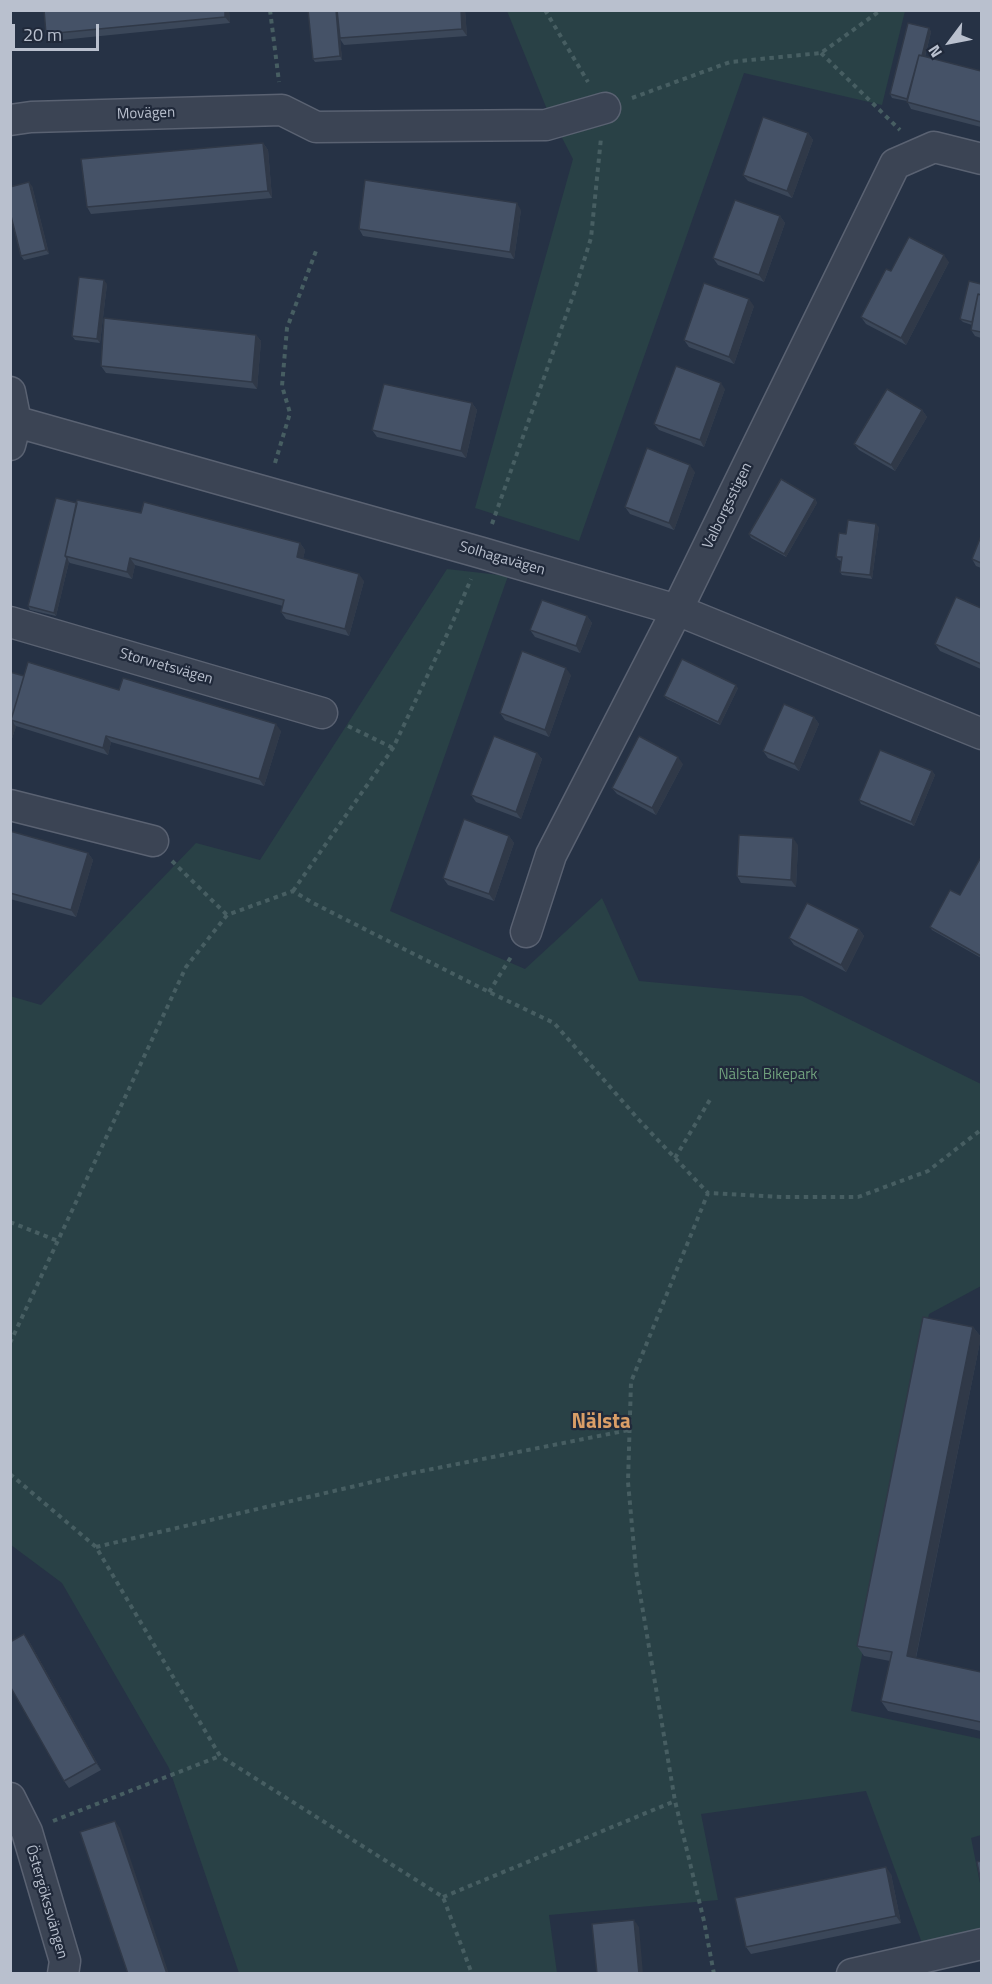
<!DOCTYPE html>
<html>
<head>
<meta charset="utf-8">
<style>
  body { margin:0 }
  #map { position:relative; width:992px; height:1984px; overflow:hidden; background:#263245; font-family:"Titillium Web",sans-serif }
  canvas { display:block }
  .frame { position:absolute; inset:0; border:12px solid #b9c0ce; pointer-events:none }
  .north { position:absolute; left:920px; top:12px; width:60px; height:60px; -webkit-text-stroke:4px #20293a; paint-order:stroke; rotate:238deg; font-size:16px; font-weight:700; line-height:24px; text-align:center; color:#b9c0ce }
  .north::after { content:''; display:block; margin:auto; width:21px; height:27px; background:#b9c0ce; clip-path:polygon(50% 0,100% 100%,50% 72%,0 100%) }
  .scale { position:absolute; left:12px; top:24px; width:87px; height:27px; box-sizing:border-box; border:3px solid #b9c0ce; border-top:0; padding-left:8px; font-size:18px; line-height:21px; white-space:nowrap; color:#b9c0ce; -webkit-text-stroke:4px #20293a; paint-order:stroke }
</style>
</head>
<body>
<div id="map">
<canvas width="992" height="1984"></canvas>
<div class="frame"></div>
<div class="north">N</div>
<div class="scale">20 m</div>
</div>
<script>
const g = document.querySelector('canvas').getContext('2d');
g.lineJoin = 'round';
function fillPath(path, color) { g.fillStyle = color; g.fill(path, 'evenodd'); }
const poly = rows => new Path2D(rows.map(r => 'M' + r).join(''));
function strokePath(path, color, width, dash) { g.strokeStyle = color; g.lineWidth = width; g.lineCap = dash ? 'butt' : 'round'; g.setLineDash(dash || []); g.stroke(path); }
function drawText(font, color, halo, rows, align = 'center') {
  g.font = font + ' "Titillium Web",sans-serif'; g.lineWidth = 4.5; g.setLineDash([]); g.textBaseline = 'middle'; g.strokeStyle = halo; g.fillStyle = color; for (const [text, x, y, turn = 0] of rows) {
    g.save(); g.translate(x, y); g.rotate((+turn || 0) * Math.PI / 180); g.textAlign = isNaN(turn) ? turn : align; if (halo) g.strokeText(text, 0, 0); g.fillText(text, 0, 0); g.restore();
  }
}
fillPath(poly([
  [507,11,905,11,882,105,744,73,579,541,475,508,573,159,546,107],
  [447,569,508,576,390,911,525,969,602,898,639,981,802,996,981,1084,981,1286,929,1314,851,1711,981,1739,981,1835,971,1838,981,1888,981,1931,922,1943,866,1791,701,1814,718,1900,549,1915,557,1973,239,1973,169,1768,62,1583,11,1545,10,996,41,1005,196,843,260,860]
]), '#294146');
const minor = poly([
  [10,120,31,117,282,110,316,127,546,125,605,108],
  [10,392,16,422,10,445],
  [10,420,482,553,677,610,982,734],
  [10,622,322,713],
  [10,805,153,841],
  [526,932,551,855,677,610,895,164,934,147,982,159],
  [10,1798,27,1832,65,1961,63,1974],
  [852,1974,982,1944]
]);
strokePath(minor, '#5a6272', 33);
strokePath(poly([
  [270,10,279,82],
  [545,10,588,82],
  [821,53,900,130],
  [632,98,730,62,821,53,881,10],
  [275,463,290,413,282,386,287,328,316,251],
  [492,524,574,293,591,238,601,138],
  [348,726,393,748],
  [172,861,227,915],
  [293,891,393,748,451,626,471,579],
  [489,992,511,957],
  [675,1158,711,1098],
  [10,1222,58,1241],
  [10,1343,186,967,227,915,293,891,313,903,489,992,554,1023,639,1120,708,1193],
  [10,1474,96,1547,220,1756,443,1897,472,1974],
  [96,1547,402,1475,629,1430],
  [53,1821,220,1756],
  [443,1897,675,1801],
  [714,1974,704,1921,675,1801,636,1570,628,1482,631,1382,708,1193,782,1197,858,1197,928,1171,982,1129]
]), '#475e62', 4, [4.5, 4.5]);
strokePath(minor, '#3b4454', 30);
fillPath(poly([
  [229,10,230,23,51,41,46,34],
  [308,10,465,10,467,36,344,45,340,39,342,60,315,62,313,59],
  [929,28,931,32,925,57,981,71,981,127,911,109,907,101,892,98,890,94],
  [808,133,813,140,792,198,748,181,743,175],
  [263,143,268,150,272,198,91,214,87,207],
  [32,186,49,254,24,260,21,256],
  [521,210,514,259,363,236,359,229],
  [780,216,785,223,764,282,718,265,713,258],
  [949,262,906,345,866,324,861,317,891,271],
  [107,284,100,343,75,340,72,336],
  [981,284,981,338,975,336,971,330,972,325,963,322,960,319],
  [754,306,734,364,689,347,684,340],
  [256,335,261,341,257,389,106,373,101,366],
  [725,389,704,447,659,430,654,424],
  [472,403,477,410,466,458,377,437,372,430],
  [922,410,927,417,895,471,859,450,854,444],
  [695,472,674,530,630,514,625,507],
  [815,499,817,503,786,557,751,538,749,534],
  [77,503,141,513,300,543,305,550,303,559,364,581,349,636,286,619,281,612,283,606,135,565,132,579,70,563,69,562,56,616,30,610,28,606],
  [879,527,872,579,842,575,840,572,841,561,839,560,836,557,846,534],
  [981,536,981,568,976,566,972,559],
  [981,608,981,669,940,651,935,644],
  [587,616,592,623,580,653,535,637,530,630],
  [10,672,24,676,119,690,281,731,264,786,111,742,108,755,16,726,10,745],
  [571,675,549,737,505,720,500,713],
  [738,688,720,725,667,699,664,696],
  [814,717,819,724,799,771,768,758,763,751],
  [537,753,542,759,521,819,476,802,471,795],
  [683,764,656,815,617,794,612,788],
  [932,771,935,775,914,826,861,804,859,800],
  [10,831,88,853,93,860,76,917,10,899],
  [509,836,514,843,494,901,448,885,443,878],
  [798,845,796,887,741,883,737,876],
  [981,857,981,958,932,930,930,927,960,895],
  [859,929,864,936,846,972,794,945,789,938],
  [973,1327,981,1337,916,1658,981,1672,981,1731,888,1711,881,1701,890,1661,864,1656,857,1646],
  [29,1641,101,1770,69,1788,64,1781],
  [891,1874,901,1923,751,1954,746,1947]
]), '#3b4759');
fillPath(poly([
  [225,10,229,10,230,23,225,17],
  [336,10,338,10,342,60,340,56],
  [461,10,465,10,467,36,462,29],
  [929,28,931,32,913,103,911,100],
  [808,133,813,140,792,198,787,191],
  [263,143,268,150,272,198,268,191],
  [29,182,32,186,49,254,46,250],
  [517,203,521,210,514,259,510,252],
  [780,216,785,223,764,282,759,275],
  [944,255,949,262,906,345,901,338],
  [104,280,107,284,100,343,97,339],
  [749,299,754,306,734,364,729,357],
  [256,335,261,341,257,389,252,382],
  [721,383,725,389,704,447,700,440],
  [472,403,477,410,466,458,461,451],
  [922,410,927,417,895,471,891,465],
  [690,465,695,472,674,530,669,523],
  [815,499,817,503,786,557,784,554],
  [876,524,879,527,872,579,870,575],
  [300,543,305,550,302,564,297,557],
  [67,558,69,562,56,616,54,613],
  [130,558,135,565,132,579,127,572],
  [359,574,364,581,349,636,345,629],
  [587,616,592,623,580,653,576,646],
  [566,668,571,675,549,737,545,730],
  [736,685,738,688,720,725,718,722],
  [814,717,819,724,799,771,794,764],
  [13,723,16,726,10,745,10,733],
  [276,724,281,731,264,786,259,779],
  [106,736,111,742,108,755,103,748],
  [537,753,542,759,521,819,516,812],
  [678,757,683,764,656,815,652,808],
  [932,771,935,775,914,826,911,822],
  [509,836,514,843,494,901,489,894],
  [793,838,798,845,796,887,791,880],
  [88,853,93,860,76,917,71,910],
  [859,929,864,936,846,972,841,965],
  [973,1327,981,1337,914,1666,907,1656],
  [24,1634,29,1641,101,1770,96,1763],
  [115,1821,120,1828,169,1974,167,1974],
  [886,1867,891,1874,901,1923,896,1916],
  [634,1920,639,1927,643,1974,639,1974]
]), '#303948');
const building = poly([
  [44,10,225,10,225,17,46,34,44,10],
  [308,10,336,10,340,56,313,59,308,10],
  [337,10,461,10,462,29,340,38,337,10],
  [908,23,929,28,922,56,919,55,907,99,890,94,908,23],
  [919,55,981,71,981,122,907,102,919,55],
  [763,117,808,133,787,191,743,175,763,117],
  [263,143,268,191,87,207,81,159,263,143],
  [365,180,517,203,510,252,359,229,365,180],
  [29,182,46,250,21,256,10,212,10,187,29,182],
  [735,200,780,216,759,275,713,258,735,200],
  [909,237,944,255,901,338,861,317,886,269,891,271,909,237],
  [79,277,104,280,97,339,72,336,79,277],
  [969,281,981,284,981,295,978,294,972,322,960,319,969,281],
  [704,283,749,299,729,357,684,340,704,283],
  [978,294,981,295,981,332,971,330,978,294],
  [104,318,256,335,252,382,101,366,104,318],
  [676,366,721,383,700,440,654,424,676,366],
  [384,384,472,403,461,451,372,430,384,384],
  [887,389,922,410,891,465,854,444,887,389],
  [647,448,690,465,669,523,625,507,647,448],
  [781,479,815,499,784,554,749,534,781,479],
  [56,498,77,503,65,556,67,558,54,613,28,606,56,498],
  [77,500,141,513,144,502,300,543,297,557,359,574,345,629,281,612,284,600,130,558,127,572,65,556,77,500],
  [848,520,876,524,870,575,840,572,842,557,836,557,839,533,846,534,848,520],
  [981,536,981,563,972,559,981,536],
  [956,597,981,608,981,664,935,644,956,597],
  [542,600,587,616,576,646,530,630,542,600],
  [522,651,566,668,545,730,500,713,522,651],
  [682,659,736,685,718,722,664,696,682,659],
  [28,662,119,690,123,678,276,724,259,779,106,736,103,748,11,720,28,662],
  [10,672,24,676,11,720,13,723,10,733,10,672],
  [784,704,814,717,794,764,763,751,784,704],
  [494,736,537,753,516,812,471,795,494,736],
  [639,736,678,757,652,808,612,788,639,736],
  [880,750,932,771,911,822,859,800,880,750],
  [464,819,509,836,489,894,443,878,464,819],
  [10,831,88,853,71,910,10,893,10,831],
  [739,835,793,838,791,880,737,876,739,835],
  [981,857,981,956,930,927,950,890,960,895,981,857],
  [807,903,859,929,841,965,789,938,807,903],
  [923,1317,973,1327,907,1656,981,1672,981,1722,881,1701,892,1652,857,1646,923,1317],
  [24,1634,96,1763,64,1781,10,1686,10,1642,24,1634],
  [115,1821,167,1974,128,1974,80,1832,115,1821],
  [981,1861,981,1883,977,1862,981,1861],
  [886,1867,896,1916,746,1947,735,1898,886,1867],
  [634,1920,639,1974,597,1974,592,1924,634,1920]
]);
fillPath(building, '#455267');
strokePath(building, '#303948', 1.5);
drawText('15px', '#b9c0ce', '#20293a', [
  ["Movägen",146,114,-2],
  ["Valborgsstigen",728,506,-64],
  ["Solhagavägen",502,559,16],
  ["Storvretsvägen",166,667,16],
  ["Östergökssvängen",46,1902,74]
]);
drawText('15px', '#6f9f7c', '#20293a', [
  ["Nälsta Bikepark",768,1075]
]);
drawText('bold 21px', '#da9e67', '#20293a', [
  ["Nälsta",601,1423]
]);
</script>
</body>
</html>
